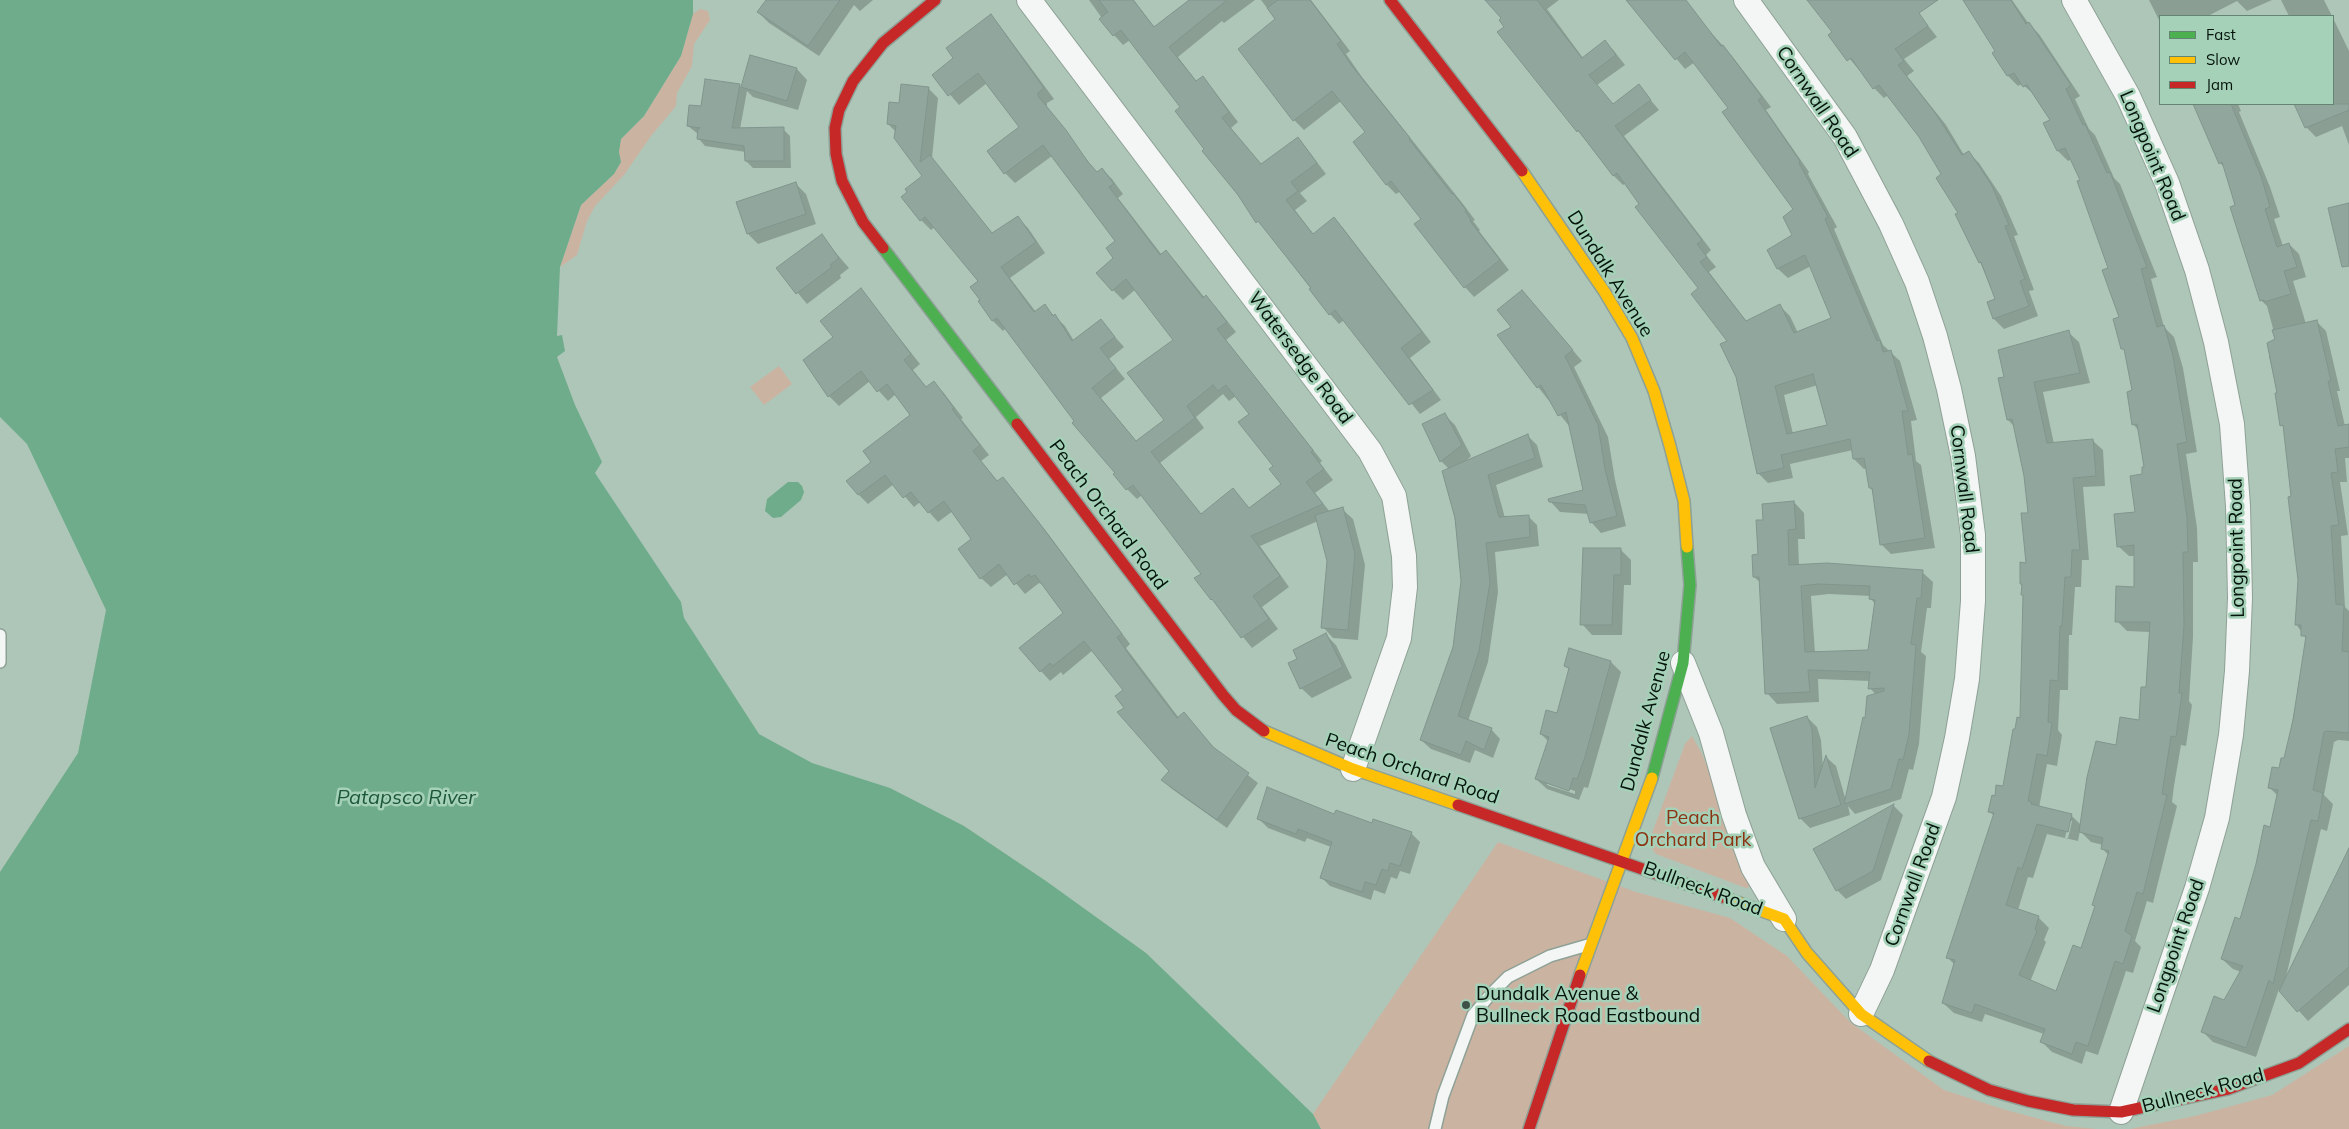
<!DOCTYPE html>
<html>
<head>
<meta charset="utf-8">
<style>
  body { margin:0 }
  #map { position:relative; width:2349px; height:1129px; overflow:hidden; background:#aec6b8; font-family:Mulish,sans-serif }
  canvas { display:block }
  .legend { position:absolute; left:2159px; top:15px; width:175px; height:90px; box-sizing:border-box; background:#a4d1b7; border:1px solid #648572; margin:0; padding:6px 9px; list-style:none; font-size:15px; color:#04130b }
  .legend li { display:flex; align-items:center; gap:10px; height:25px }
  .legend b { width:25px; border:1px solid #648572 }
</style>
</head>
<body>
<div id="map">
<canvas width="2349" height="1129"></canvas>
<ul class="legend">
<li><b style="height:6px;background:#4caf50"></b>Fast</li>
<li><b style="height:6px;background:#ffc107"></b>Slow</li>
<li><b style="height:6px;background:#c62828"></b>Jam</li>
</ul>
</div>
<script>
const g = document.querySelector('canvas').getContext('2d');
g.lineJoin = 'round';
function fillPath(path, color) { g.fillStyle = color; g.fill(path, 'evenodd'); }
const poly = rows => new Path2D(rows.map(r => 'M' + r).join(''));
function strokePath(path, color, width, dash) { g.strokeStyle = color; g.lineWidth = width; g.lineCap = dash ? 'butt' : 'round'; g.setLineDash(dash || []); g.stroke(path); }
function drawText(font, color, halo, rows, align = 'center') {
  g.font = font + ' Mulish,sans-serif'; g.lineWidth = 5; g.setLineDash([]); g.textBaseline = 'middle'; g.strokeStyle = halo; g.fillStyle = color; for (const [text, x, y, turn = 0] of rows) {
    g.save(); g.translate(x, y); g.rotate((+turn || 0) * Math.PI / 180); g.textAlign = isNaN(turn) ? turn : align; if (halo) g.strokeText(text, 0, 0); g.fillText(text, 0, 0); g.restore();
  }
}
fillPath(poly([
  [700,9,708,11,710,20,694,44,692,66,677,93,676,106,651,136,624,175,595,206,587,221,577,255,560,267,581,205,614,174,621,162,618,152,621,139,644,116,681,56,693,14],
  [779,366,792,384,764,405,750,387],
  [1692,736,1702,754,1755,885,1746,888,1656,854,1648,844,1685,744],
  [1498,842,1636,892,1730,918,1787,956,1850,1022,1944,1090,2006,1110,2066,1126,2097,1129,1321,1129,1313,1114],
  [2349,1046,2349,1129,2130,1129,2195,1116,2272,1095]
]), '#cbb3a2');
fillPath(poly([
  [0,0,693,0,693,14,681,56,644,116,621,139,619,152,621,162,614,174,581,205,560,267,557,336,562,335,565,351,557,357,575,405,602,462,595,473,681,602,684,618,759,734,812,763,890,788,964,826,1046,881,1146,953,1313,1114,1321,1129,0,1129,0,872,78,753,106,610,27,444,0,417],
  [788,482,798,482,802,486,804,492,801,500,781,517,773,518,765,511,767,499]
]), '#6fac8b');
fillPath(poly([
  [767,0,873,0,860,11,854,5,819,56,769,23,758,12],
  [1089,0,1134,0,1155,28,1191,0,1255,0,1224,23,1222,21,1178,57,1197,82,1203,78,1212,88,1238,122,1231,128,1262,165,1298,139,1307,149,1326,174,1300,193,1307,201,1295,210,1314,235,1334,218,1343,228,1431,342,1410,358,1441,400,1420,414,1344,320,1339,324,1330,314,1267,231,1248,209,1177,111,1182,107,1130,40,1123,45,1114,35],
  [1261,0,1311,0,1350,51,1346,54,1362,77,1463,204,1475,220,1473,221,1480,230,1479,231,1509,270,1474,297,1465,287,1423,219,1401,191,1396,194,1386,184,1367,132,1341,101,1304,130,1294,120,1240,49,1276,20],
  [1487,0,1559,0,1547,9,1583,58,1605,41,1614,51,1625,65,1597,85,1613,105,1639,86,1659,110,1624,136,1711,250,1706,255,1716,267,1709,272,1747,322,1780,306,1790,316,1798,333,1833,318,1811,266,1788,278,1778,269,1768,251,1794,235,1795,210,1730,108,1695,62,1685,69,1633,7,1632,0,1682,0,1732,56,1771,107,1766,110,1809,172,1808,174,1837,227,1834,229,1883,345,1900,361,1917,420,1911,421,1916,461,1921,465,1935,548,1891,554,1881,544,1873,491,1870,488,1867,468,1864,469,1854,459,1853,450,1790,464,1793,478,1768,483,1758,473,1729,341,1700,289,1626,183,1623,185,1614,176,1499,32,1506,27,1503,18],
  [1818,385,1829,426,1793,434,1784,395],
  [1814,0,1899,0,1911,4,1937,37,1904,59,1914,71,1907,76,1946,125,1964,155,1968,152,1979,163,2001,196,2018,235,2014,236,2034,290,2029,291,2038,316,2004,329,1994,319,1988,303,1996,300,1943,174,1920,136,1888,95,1884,98,1874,88,1830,35,1833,32],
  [1965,0,2012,0,2029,24,2039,34,2080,96,2075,99,2089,129,2095,135,2114,178,2120,184,2157,277,2151,279,2164,327,2174,337,2183,368,2197,452,2186,454,2197,528,2198,562,2193,562,2193,637,2189,701,2192,705,2186,746,2181,745,2174,786,2172,802,2177,806,2153,903,2147,901,2135,941,2141,947,2133,973,2126,971,2098,1055,2086,1051,2082,1064,2052,1052,2042,1042,2044,1034,1985,1014,1982,1022,1954,1013,1943,1003,1955,965,1947,957,1994,816,1989,811,2004,788,2016,731,2022,719,2024,596,2021,583,2027,564,2029,514,2025,476,2014,426,2008,420,2006,378,2068,332,2079,342,2090,383,2043,392,2054,444,2092,440,2103,450,2105,486,2083,487,2089,560,2082,560,2081,587,2075,587,2072,635,2069,635,2068,690,2060,690,2058,730,2062,735,2057,766,2047,764,2039,808,2071,815,2081,825,2117,746,2140,721,2147,688,2150,632,2127,631,2117,621,2136,588,2135,556,2129,556,2118,546,2136,513,2145,468,2139,431,2133,424,2134,391,2125,351,2123,348,2120,318,2110,268,2082,181,2072,159,2068,161,2058,151,2045,123,2052,120,2036,96,2022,84,2018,86,2008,76,1994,53,1997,51],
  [2069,821,2072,821,2068,838,2065,838],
  [2080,831,2091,842,2103,845,2102,848,2109,856,2094,905,2096,907,2082,950,2057,992,2030,982,2046,942,2044,940,2049,928,2039,918,2018,910,2028,877,2033,878,2047,834,2078,841],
  [2149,0,2272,0,2247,11,2237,1,2208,16,2160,16,2160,22],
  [2281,0,2324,0,2332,16,2289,16],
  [990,16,1000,26,1054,99,1047,103,1047,107,1097,173,1102,169,1112,179,1123,194,1118,198,1162,255,1166,252,1176,262,1205,298,1206,297,1216,307,1236,332,1226,340,1322,461,1320,463,1333,480,1315,493,1330,512,1342,509,1353,519,1365,565,1358,640,1333,638,1323,627,1328,561,1318,521,1260,546,1289,587,1262,607,1278,629,1252,648,1212,599,1202,574,1142,495,1137,499,1127,489,1117,473,1006,328,1003,331,993,321,979,302,981,300,980,281,935,227,931,230,921,220,924,176,896,132,888,124,900,104,928,88,938,98,932,158,993,234,1018,218,1028,228,1045,253,1010,278,1036,312,1044,306,1065,326,1074,341,1100,320,1124,347,1109,359,1125,379,1101,398,1137,442,1166,420,1175,340,1136,289,1123,300,1113,290,1117,241,1052,156,1015,183,1005,173,989,151,1021,127,987,83,959,105,933,75,955,58],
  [1223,394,1229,401,1236,396,1250,414,1283,484,1250,509,1233,490,1202,515,1160,463,1204,428,1196,417],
  [2333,18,2349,51,2349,145,2342,126,2316,137,2306,127,2295,104,2333,104],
  [751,56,797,69,807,80,798,110,753,97,747,91,740,129,783,129,790,136,791,168,753,168,746,161,746,152,705,146,698,138,698,134,688,126,702,107,739,85,742,88],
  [2194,104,2238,104,2241,111,2239,112,2270,187,2280,217,2274,219,2283,246,2289,244,2299,254,2306,277,2293,281,2306,324,2316,321,2326,331,2340,391,2337,391,2345,426,2349,426,2349,458,2345,458,2347,482,2340,482,2348,535,2341,536,2345,607,2349,611,2349,669,2307,640,2296,624,2299,580,2293,497,2284,428,2282,425,2278,394,2269,356,2276,340,2267,306,2261,300,2225,168,2220,163],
  [796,184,806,194,816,224,758,244,748,234,737,203],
  [821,236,849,268,840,275,841,278,807,304,777,268],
  [861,290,920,364,913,370,927,388,934,383,943,392,963,418,961,419,989,455,981,461,998,482,1003,479,1012,488,1049,535,1130,644,1126,648,1179,718,1184,713,1217,751,1258,783,1227,828,1172,789,1162,780,1171,771,1126,708,1124,690,1093,650,1063,675,1061,672,1050,681,1041,671,1065,613,1044,585,1039,583,1025,594,1008,574,991,587,981,578,973,539,953,511,938,522,920,502,914,507,894,484,868,504,859,495,873,462,912,415,896,394,888,401,870,381,839,406,829,396,805,360,834,337],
  [1532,302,1582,361,1574,367,1608,437,1615,480,1626,526,1601,533,1591,522,1589,514,1560,512,1550,501,1585,491,1569,426,1538,387,1512,327],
  [1445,415,1455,425,1471,456,1465,462,1527,435,1537,445,1543,467,1496,485,1505,518,1528,516,1537,525,1539,546,1495,552,1498,592,1488,662,1468,721,1491,729,1500,739,1493,758,1475,750,1470,763,1431,749,1421,740,1454,647,1462,581,1449,469,1441,461],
  [1794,502,1804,513,1805,539,1798,539,1799,566,1922,572,1933,582,1931,608,1927,608,1921,652,1926,656,1919,744,1913,770,1909,769,1901,799,1855,814,1848,806,1850,815,1810,828,1800,818,1807,717,1817,727,1821,740,1823,768,1826,757,1836,766,1846,801,1876,695,1870,688,1870,681,1818,679,1819,702,1777,704,1767,693,1761,583,1754,577,1765,521],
  [1829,594,1871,596,1871,599,1875,604,1869,651,1815,653,1811,596],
  [1621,550,1631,560,1631,585,1624,585,1622,635,1592,635,1582,624],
  [1326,635,1336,645,1352,678,1312,698,1301,688,1299,659],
  [1570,650,1611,662,1621,672,1588,788,1584,787,1579,800,1547,789,1536,779,1549,742,1541,734,1558,715,1570,670,1565,666],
  [1547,782,1575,791,1575,794,1547,785],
  [2299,686,2349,694,2349,741,2338,740,2334,742,2324,795,2333,804,2327,831,2321,829,2286,977,2349,910,2349,985,2308,1021,2279,989,2256,1057,2213,1042,2203,1032,2224,1001,2241,972,2233,969,2222,959,2241,920,2271,828,2278,796,2269,787,2285,760],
  [1894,806,1903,815,1881,880,1846,899,1837,890,1814,850],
  [1335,815,1411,833,1420,842,1410,874,1400,871,1397,879,1391,877,1385,894,1374,890,1371,900,1330,886,1321,877,1331,847,1307,838,1305,842,1268,828,1259,819]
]), '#0003');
const building = poly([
  [766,0,840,0,808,46,757,12,766,0],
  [1099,0,1133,0,1154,27,1189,0,1227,0,1169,47,1196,81,1203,76,1229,112,1222,118,1261,164,1298,137,1317,163,1291,182,1298,191,1286,200,1313,234,1334,217,1422,332,1401,348,1433,390,1409,405,1335,310,1329,315,1309,289,1311,288,1258,221,1256,223,1238,195,1202,151,1204,149,1175,111,1180,107,1121,30,1113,36,1099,19,1108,12,1099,0],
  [1278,0,1310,0,1341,41,1337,44,1352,66,1410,138,1409,139,1452,194,1453,193,1466,210,1465,211,1471,220,1470,221,1500,260,1464,288,1414,224,1421,219,1391,181,1386,185,1353,142,1365,132,1332,91,1293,121,1238,49,1275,19,1267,8,1278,0],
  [1485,0,1537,0,1582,58,1605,40,1616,55,1589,75,1613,104,1639,84,1651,100,1615,126,1702,240,1697,244,1707,257,1700,262,1746,321,1780,304,1794,333,1831,318,1805,255,1777,269,1767,250,1792,235,1783,217,1793,209,1722,112,1728,108,1685,52,1675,60,1626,0,1686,0,1721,46,1723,45,1762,97,1758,100,1800,161,1799,163,1828,217,1825,219,1877,341,1880,340,1883,352,1891,350,1908,411,1902,411,1908,455,1912,454,1925,538,1880,545,1872,488,1869,488,1864,458,1853,459,1850,439,1781,455,1784,468,1757,474,1736,377,1720,344,1727,341,1691,294,1698,288,1635,207,1639,204,1617,173,1613,176,1578,130,1577,132,1497,32,1504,27,1499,20,1501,18,1485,0],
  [1813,374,1827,425,1787,434,1775,386,1813,374],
  [1807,0,1938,0,1919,13,1928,26,1895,49,1904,61,1898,65,1936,114,1962,155,1969,151,1991,184,2009,225,2005,226,2025,279,2020,281,2029,306,1993,319,1987,302,1995,299,1981,262,1979,263,1955,214,1958,213,1936,178,1941,174,1919,137,1879,85,1873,89,1851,58,1847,61,1828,35,1832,32,1807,0],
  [1963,0,2011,0,2026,24,2029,22,2071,85,2066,89,2083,125,2085,124,2107,173,2110,172,2147,267,2141,269,2157,327,2164,325,2173,356,2187,442,2177,444,2187,517,2188,552,2183,552,2184,626,2179,693,2182,693,2176,737,2171,736,2165,775,2162,794,2167,795,2143,894,2137,892,2125,931,2132,936,2123,964,2115,961,2088,1046,2076,1042,2072,1054,2040,1042,2045,1029,1975,1004,1972,1013,1942,1003,1955,960,1946,958,1994,813,1988,812,1992,795,1995,796,1996,785,2003,786,2013,729,2015,729,2017,717,2020,718,2023,595,2021,595,2022,584,2020,584,2020,562,2026,563,2021,513,2028,513,2024,476,2012,419,2007,420,1998,378,2004,377,1998,350,2069,330,2080,373,2034,382,2047,443,2093,439,2096,476,2073,478,2080,550,2072,550,2071,577,2065,577,2062,626,2060,626,2058,681,2050,680,2048,722,2052,723,2047,756,2037,754,2028,801,2032,802,2031,804,2072,814,2068,832,2037,824,2022,869,2018,867,2006,905,2039,916,2035,930,2037,931,2019,975,2056,991,2073,945,2081,948,2095,906,2092,905,2109,851,2101,849,2103,838,2079,832,2087,777,2096,741,2116,745,2120,717,2139,720,2141,687,2146,687,2150,622,2115,622,2116,586,2134,587,2134,545,2117,547,2114,514,2135,512,2130,476,2142,474,2142,467,2144,467,2137,424,2132,425,2127,392,2132,390,2124,349,2121,349,2113,319,2119,317,2102,270,2108,268,2077,181,2080,180,2065,148,2057,151,2043,123,2050,120,2027,85,2023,87,2014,73,2007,76,1992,53,1995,51,1963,0],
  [991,14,1044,88,1038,93,1038,96,1066,130,1088,162,1097,172,1102,168,1114,184,1109,187,1160,255,1166,250,1203,298,1206,295,1227,322,1217,329,1313,450,1311,452,1324,469,1306,482,1323,504,1251,536,1280,576,1253,596,1269,619,1241,638,1212,599,1211,600,1194,578,1201,574,1164,525,1133,485,1126,490,1113,474,1115,473,1072,423,1074,421,997,318,992,321,978,301,980,300,970,287,978,281,925,217,920,221,901,197,907,192,905,189,922,176,894,138,896,126,887,124,889,102,899,103,901,84,929,87,920,162,930,155,992,233,1018,216,1036,242,1001,267,1034,312,1045,304,1053,316,1055,314,1072,341,1101,319,1115,337,1100,348,1116,368,1092,388,1136,441,1164,420,1127,373,1173,340,1126,279,1112,291,1096,273,1113,258,1106,248,1115,241,1043,145,1004,174,987,151,1019,127,978,73,948,96,932,75,953,58,946,48,991,14],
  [1213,385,1218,391,1226,385,1249,414,1238,422,1273,466,1269,469,1281,484,1249,508,1233,488,1201,514,1151,452,1195,418,1187,406,1213,385],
  [750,55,797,68,787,101,741,87,750,55],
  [705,79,740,84,732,128,784,127,784,161,745,161,744,146,697,139,698,128,700,128,687,126,689,105,701,106,705,79],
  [2193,104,2231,104,2261,176,2270,207,2265,209,2277,247,2289,243,2297,267,2284,271,2291,294,2264,302,2264,300,2260,301,2230,207,2235,205,2222,162,2219,164,2193,104],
  [2294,104,2349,104,2349,110,2305,128,2294,104],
  [796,182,806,214,747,234,736,202,796,182],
  [2349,203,2349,266,2342,267,2328,208,2349,203],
  [822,234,839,258,830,265,832,267,796,294,776,268,822,234],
  [861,288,911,354,904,360,926,387,934,381,954,408,952,409,980,445,973,451,997,481,1003,477,1040,524,1122,634,1117,637,1130,656,1177,718,1184,712,1213,747,1249,773,1217,820,1161,780,1169,771,1117,712,1124,708,1115,696,1123,690,1084,641,1053,666,1050,663,1040,672,1019,648,1063,613,1035,575,1031,577,1029,574,1014,585,999,564,980,579,958,549,971,539,944,501,928,513,911,492,903,498,885,475,858,495,846,481,871,462,863,451,910,415,887,384,877,392,861,371,828,397,803,360,833,337,820,321,861,288],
  [1522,290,1573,350,1565,356,1598,425,1605,469,1617,516,1590,523,1585,505,1549,502,1548,499,1583,490,1566,412,1558,416,1541,385,1537,388,1497,335,1511,327,1497,310,1522,290],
  [2317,320,2331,381,2328,381,2338,426,2349,424,2349,447,2335,449,2338,472,2331,473,2339,525,2331,526,2336,604,2344,605,2342,651,2349,652,2349,733,2327,731,2324,732,2313,790,2323,793,2318,821,2311,820,2273,984,2269,980,2246,1048,2201,1032,2214,996,2224,1000,2243,966,2221,959,2235,917,2240,919,2256,864,2264,825,2270,827,2278,790,2268,788,2272,767,2279,768,2281,758,2284,758,2293,720,2306,636,2301,636,2301,625,2295,625,2298,580,2288,497,2291,496,2283,425,2280,426,2275,393,2277,393,2267,343,2275,339,2272,330,2317,320],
  [1445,413,1462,445,1440,462,1422,424,1445,413],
  [1528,434,1535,458,1488,475,1499,517,1529,515,1530,537,1486,543,1490,582,1479,651,1458,716,1492,728,1484,750,1466,741,1461,755,1420,740,1453,647,1461,581,1455,518,1442,471,1528,434],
  [1794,501,1796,529,1788,530,1789,565,1827,563,1923,570,1921,598,1917,598,1911,644,1916,645,1909,734,1903,760,1899,759,1891,789,1844,804,1863,717,1865,718,1867,696,1884,691,1884,688,1868,689,1870,672,1808,670,1810,692,1765,694,1759,577,1753,577,1752,555,1758,554,1756,520,1763,520,1762,504,1794,501],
  [1818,584,1870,586,1869,599,1875,600,1868,650,1805,652,1801,586,1818,584],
  [1343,507,1355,554,1348,630,1321,628,1327,561,1315,515,1343,507],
  [1583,548,1621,548,1621,575,1614,575,1612,625,1580,625,1583,548],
  [1326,633,1343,667,1300,689,1288,663,1297,659,1293,650,1326,633],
  [1569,648,1611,661,1585,757,1577,779,1573,778,1569,791,1535,779,1549,737,1540,734,1546,710,1557,713,1569,668,1564,666,1569,648],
  [1807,716,1812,729,1815,788,1826,755,1841,805,1799,819,1770,728,1807,716],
  [1267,787,1334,814,1336,810,1372,823,1373,819,1412,832,1400,866,1390,863,1388,871,1382,869,1376,885,1365,882,1362,892,1320,878,1332,842,1298,829,1296,834,1257,819,1267,787],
  [1894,804,1873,871,1836,891,1813,849,1894,804],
  [2349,848,2349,967,2297,1012,2279,991,2349,848]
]);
fillPath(building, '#91a79e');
strokePath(building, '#80958d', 1);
const lane = poly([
  [0,635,0,662],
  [1435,1129,1443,1096,1473,1015,1490,995,1508,977,1550,956,1588,945]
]);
const street = poly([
  [1029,0,1370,451,1394,496,1404,556,1405,587,1399,638,1353,769],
  [1746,0,1845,137,1891,224,1917,282,1935,336,1949,389,1963,456,1973,535,1973,601,1967,679,1957,738,1944,797,1882,970,1861,1014],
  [2074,0,2128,96,2167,183,2197,270,2216,342,2232,424,2238,506,2240,598,2237,671,2231,735,2217,818,2197,888,2121,1112],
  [1683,663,1711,733,1734,815,1753,867,1784,919]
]);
const fast = poly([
  [883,248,1017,424],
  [1652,778,1683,663,1690,585,1687,547]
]);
const slow = poly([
  [1522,171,1604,291,1632,338,1654,391,1670,446,1684,501,1687,547],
  [1264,731,1353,769,1458,805],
  [1726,898,1784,919,1807,953,1861,1014,1929,1061],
  [1580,975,1652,778]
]);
const jam = poly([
  [1390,0,1522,171],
  [883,248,863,222,842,181,836,154,835,128,839,110,853,81,883,43,935,0],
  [1017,424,1223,695,1236,710,1264,731],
  [1458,805,1726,898],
  [1929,1061,1989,1090,2028,1101,2073,1110,2121,1112,2228,1089,2299,1063,2349,1029],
  [1529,1129,1580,975]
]);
strokePath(lane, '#8ea196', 14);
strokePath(street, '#8ea196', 26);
strokePath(fast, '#8ea196', 14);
strokePath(slow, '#8ea196', 14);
strokePath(jam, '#8ea196', 14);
strokePath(lane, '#f3f6f4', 11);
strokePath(street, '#f3f6f4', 24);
strokePath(fast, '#4caf50', 11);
strokePath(slow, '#ffc107', 11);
strokePath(jam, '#c62828', 11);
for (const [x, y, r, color] of [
  [1466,1005,5,"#3f5248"]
]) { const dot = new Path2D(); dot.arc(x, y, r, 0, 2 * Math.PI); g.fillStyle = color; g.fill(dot); strokePath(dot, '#a4d1b7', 2); }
drawText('19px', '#04130b', '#a4d1b7', [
  ["Cornwall Road",1817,102,56],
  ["Longpoint Road",2152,156,67],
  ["Dundalk Avenue",1610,274,58],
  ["Watersedge Road",1300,358,53],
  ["Cornwall Road",1964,489,83],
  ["Peach Orchard Road",1108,515,53],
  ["Longpoint Road",2237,548,-91],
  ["Dundalk Avenue",1646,721,-75],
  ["Peach Orchard Road",1412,769,19],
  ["Cornwall Road",1913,885,-70],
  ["Bullneck Road",1703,889,20],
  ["Longpoint Road",2176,946,-71],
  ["Bullneck Road",2203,1091,-15]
]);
drawText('19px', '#8b3211', '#a4d1b7', [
  ["Peach",1693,818],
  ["Orchard Park",1693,840]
]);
drawText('19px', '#04130b', '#a4d1b7', [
  ["Dundalk Avenue &",1476,994],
  ["Bullneck Road Eastbound",1476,1016]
], 'left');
drawText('italic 20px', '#1d573b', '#a4d1b7', [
  ["Patapsco River",406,798]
]);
</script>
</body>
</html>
